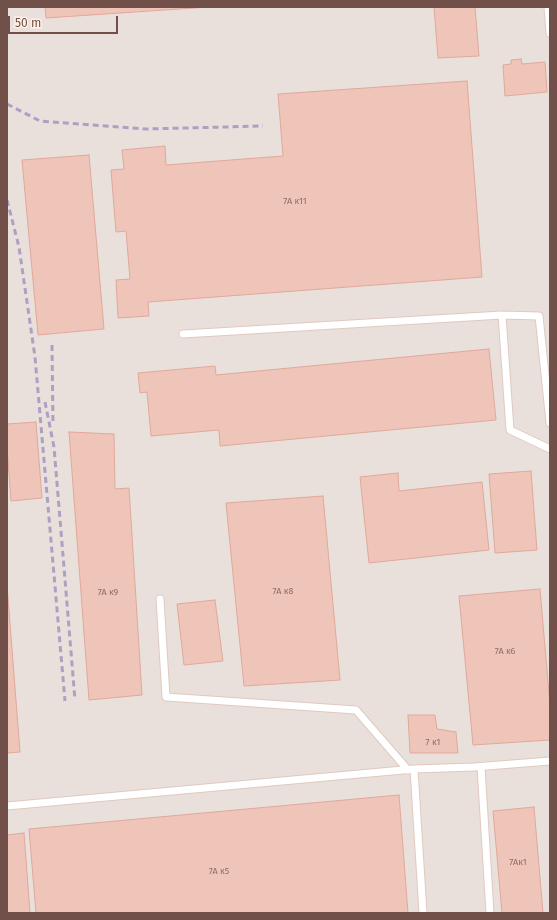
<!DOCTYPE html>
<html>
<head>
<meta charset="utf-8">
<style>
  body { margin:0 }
  #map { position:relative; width:557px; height:920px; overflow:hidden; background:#fbece0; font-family:"Fira Sans",sans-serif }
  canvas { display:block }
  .frame { position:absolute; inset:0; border:8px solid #705049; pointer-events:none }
  .scale { position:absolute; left:8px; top:16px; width:110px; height:18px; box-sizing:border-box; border:2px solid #705049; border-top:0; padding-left:5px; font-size:12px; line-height:14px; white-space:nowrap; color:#705049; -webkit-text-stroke:3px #fef0e6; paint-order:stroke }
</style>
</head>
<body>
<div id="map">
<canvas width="557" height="920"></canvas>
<div class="frame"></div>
<div class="scale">50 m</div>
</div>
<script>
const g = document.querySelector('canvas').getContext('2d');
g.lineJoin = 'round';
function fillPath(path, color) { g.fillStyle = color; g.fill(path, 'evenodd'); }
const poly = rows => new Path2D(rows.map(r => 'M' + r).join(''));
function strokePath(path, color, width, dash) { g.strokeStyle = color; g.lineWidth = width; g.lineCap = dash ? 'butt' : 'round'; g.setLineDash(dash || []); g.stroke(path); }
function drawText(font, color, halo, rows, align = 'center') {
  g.font = font + ' "Fira Sans",sans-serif'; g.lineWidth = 4; g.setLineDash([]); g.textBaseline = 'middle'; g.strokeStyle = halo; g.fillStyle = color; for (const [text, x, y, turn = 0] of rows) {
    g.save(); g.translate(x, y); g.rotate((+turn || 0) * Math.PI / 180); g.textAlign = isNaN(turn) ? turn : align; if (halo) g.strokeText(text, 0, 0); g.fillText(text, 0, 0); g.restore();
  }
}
fillPath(poly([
  [7,7,550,7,550,913,7,913]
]), '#e9e0dc');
const building = poly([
  [45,7,209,7,46,18,45,7],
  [434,7,475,7,479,56,438,58,434,7],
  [521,59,522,64,545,62,547,92,505,96,503,65,511,64,511,60,521,59],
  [467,81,482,277,148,302,149,316,118,318,116,280,130,279,126,231,116,232,111,170,124,169,122,150,165,146,166,165,283,156,278,94,467,81],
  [89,155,104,329,38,335,22,160,89,155],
  [489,349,496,420,220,446,219,430,151,436,147,392,140,393,138,373,215,366,216,375,489,349],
  [36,422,42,498,11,501,7,447,7,424,36,422],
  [69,432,114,434,115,489,129,488,142,695,89,700,69,432],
  [531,471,537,550,495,553,489,474,531,471],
  [398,473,399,491,482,482,489,550,369,563,360,477,398,473],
  [323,496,340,680,244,686,226,503,323,496],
  [7,585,20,752,7,753,7,585],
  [540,589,550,705,550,740,473,745,459,596,540,589],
  [215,600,223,661,184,665,177,604,215,600],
  [408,715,435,715,437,729,456,732,458,753,410,753,408,715],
  [399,795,408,913,36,913,29,829,399,795],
  [534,807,543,913,502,913,493,811,534,807],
  [24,833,30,913,7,913,7,835,24,833]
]);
fillPath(building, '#efc5b9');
strokePath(building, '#e0a99a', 1);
const service = poly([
  [548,7,550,33],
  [502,315,539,316,550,423],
  [183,334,502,315,510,430,550,449],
  [160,599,166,697,356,710,408,770],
  [481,767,490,913],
  [414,769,423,913],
  [7,806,414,769,474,767,550,761]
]);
strokePath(service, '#e0c9c0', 9);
strokePath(service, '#fff', 7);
strokePath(poly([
  [7,104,40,121,145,129,263,126],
  [7,200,19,247,35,357,65,701],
  [52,345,53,425],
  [45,402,54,447,75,700]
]), '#ada0c2', 3, [6, 4]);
drawText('9px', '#906d65', null, [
  ["7А к11",295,201],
  ["7А к8",283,591],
  ["7А к9",108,592],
  ["7А к6",505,651],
  ["7 к1",433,742],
  ["7Ак1",518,862],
  ["7А к5",219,871]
]);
</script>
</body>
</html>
